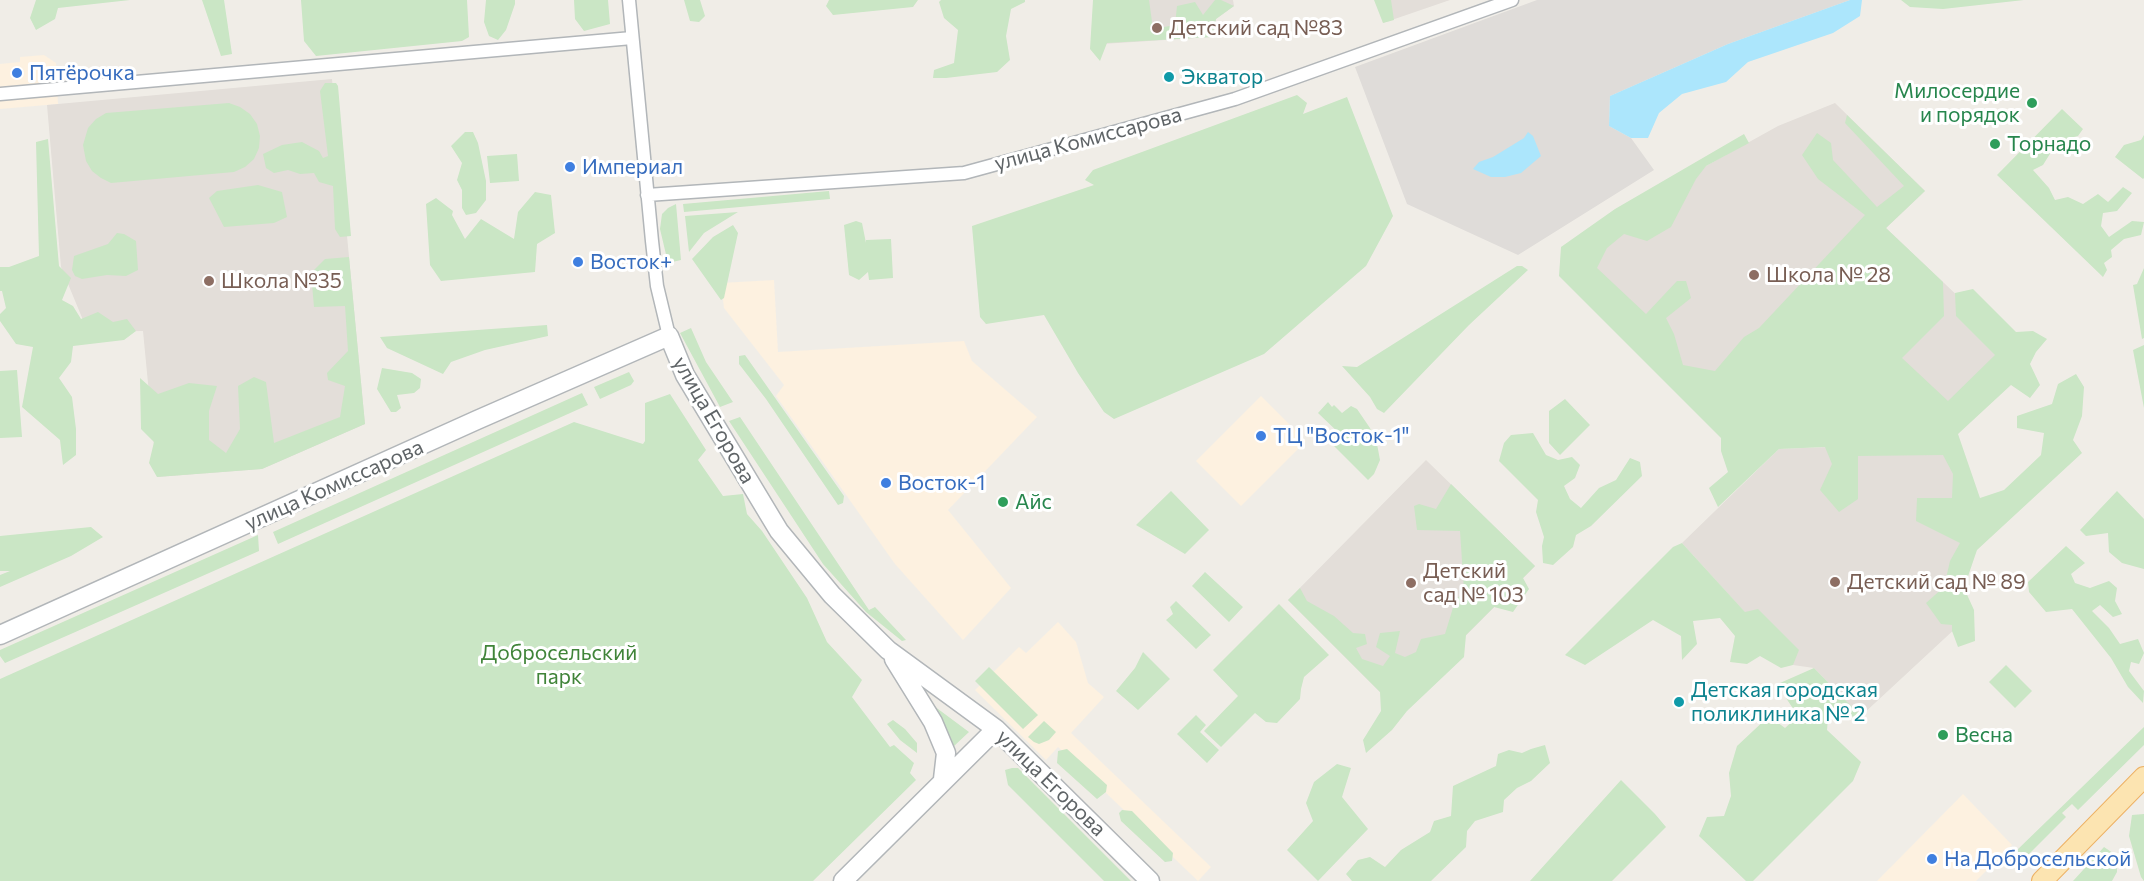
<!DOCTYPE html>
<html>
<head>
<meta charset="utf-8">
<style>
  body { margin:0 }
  canvas { display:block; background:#f0ede7 }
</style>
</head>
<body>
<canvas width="2144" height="881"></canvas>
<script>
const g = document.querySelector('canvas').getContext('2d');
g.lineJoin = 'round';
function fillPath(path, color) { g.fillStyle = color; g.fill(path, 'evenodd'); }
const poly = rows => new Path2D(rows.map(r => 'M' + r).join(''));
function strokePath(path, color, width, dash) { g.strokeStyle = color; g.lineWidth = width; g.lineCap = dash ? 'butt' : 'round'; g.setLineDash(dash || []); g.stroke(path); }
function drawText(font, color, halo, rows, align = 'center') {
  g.font = font + ' Commissioner,sans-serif'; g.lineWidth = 6; g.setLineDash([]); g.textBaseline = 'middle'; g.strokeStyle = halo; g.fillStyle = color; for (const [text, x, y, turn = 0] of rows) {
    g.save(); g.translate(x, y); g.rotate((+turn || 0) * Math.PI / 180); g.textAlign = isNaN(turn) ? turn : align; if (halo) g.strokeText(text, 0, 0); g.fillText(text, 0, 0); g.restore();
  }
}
fillPath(poly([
  [44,55,56,63,58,104,0,109,0,64,20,62,20,57],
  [774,280,778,352,964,341,972,361,1037,417,948,510,1011,588,963,640,895,564,776,396,784,385,724,308,721,283],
  [1261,396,1306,441,1241,506,1196,461],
  [1058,622,1076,642,1088,683,1104,697,1071,733,1211,867,1198,881,1058,747,1046,760,975,690,1019,647,1026,653],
  [1963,794,2012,845,1976,881,1877,881]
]), '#fdf1e0');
fillPath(poly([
  [1537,0,1850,0,1728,44,1610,96,1609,126,1631,138,1654,170,1518,255,1407,204,1355,67]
]), '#dfdcd9');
fillPath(poly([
  [1098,0,1233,0,1234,6,1216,19,1212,37,1102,44],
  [1379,0,1450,0,1383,23],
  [332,79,365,424,262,469,157,477,143,331,88,332,61,267,47,105],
  [1835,103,1925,191,1886,228,2021,356,1955,424,1730,435,1566,269,1616,216,1778,126],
  [1950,442,1960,543,1958,626,1861,716,1814,668,1793,665,1682,543,1779,449],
  [1426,460,1535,566,1395,707,1288,600]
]), '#e3ded9');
fillPath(poly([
  [36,0,130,0,58,8,55,19,36,30,30,18],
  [202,0,224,0,232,54,221,56],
  [301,0,467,0,469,37,462,41,316,56,304,41],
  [486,0,515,0,515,4,506,30,498,40,489,36,484,22],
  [574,0,608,0,610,24,584,31,575,19],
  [684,0,700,0,705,16,699,22,690,21],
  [829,0,918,0,913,7,833,15,826,6],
  [941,0,1025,0,1025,2,1011,9,1006,36,1010,60,997,72,946,78,933,78,934,70,954,63,958,30,944,18,939,2],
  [1093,0,1149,0,1153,29,1175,25,1177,6,1195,2,1203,15,1215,0,1221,0,1234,6,1216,19,1212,37,1107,43,1100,61,1090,49],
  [1374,0,1391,0,1394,20,1383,23],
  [1901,0,2024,0,1943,9,1910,7],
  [325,83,336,83,338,86,351,236,340,237,335,229,333,186,319,182,314,173,300,174,288,170,274,173,266,168,263,154,282,145,302,142,319,151,323,158,328,156,320,91],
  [1297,95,1307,103,1303,114,1347,97,1393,216,1366,266,1264,354,1114,419,1104,412,1078,373,1044,315,986,324,980,317,972,226,1094,185,1085,180,1093,170],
  [229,103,240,107,250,114,257,124,260,136,259,148,254,159,245,167,234,172,111,183,101,178,92,171,86,161,83,145,88,128,96,119,106,113],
  [2062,109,2083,129,2078,136,2058,141,2043,165,2033,170,2049,188,2055,200,2068,197,2083,204,2098,194,2108,202,2123,187,2132,193,2117,211,2103,213,2101,226,2109,237,2132,221,2144,222,2141,235,2124,239,2111,250,2112,257,2104,263,2107,270,2103,277,1997,175],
  [1847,115,1925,191,1886,228,1943,282,1944,316,1902,358,1948,401,1995,355,1956,316,1955,293,1973,289,2016,332,2033,331,2047,339,2036,352,2030,364,2040,385,2030,398,2011,385,1958,434,1980,498,2004,490,2041,455,2044,433,2017,428,2017,416,2052,404,2058,384,2076,374,2084,387,2082,416,2073,440,2082,453,1977,550,1964,588,1974,610,1975,641,1958,647,1952,631,1952,625,1941,624,1926,603,1944,587,1950,561,1960,543,1916,521,1917,498,1952,498,1953,474,1943,455,1858,456,1858,499,1839,512,1820,490,1832,464,1825,447,1779,449,1718,507,1709,488,1728,472,1721,451,1721,438,1559,276,1561,247,1615,209,1744,134,1749,143,1706,166,1696,179,1671,227,1647,241,1624,234,1607,248,1597,268,1646,314,1677,281,1686,281,1691,298,1666,318,1674,334,1683,365,1715,371,1744,337,1759,328,1865,215,1818,179,1802,155,1817,133,1831,143,1833,160,1877,207,1904,186,1845,123],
  [465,132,473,132,478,143,486,181,486,200,476,213,466,215,462,208,462,190,457,180,462,163,451,146],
  [2144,135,2144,178,2143,179,2115,157,2124,145,2141,140],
  [48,139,59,266,71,278,62,300,73,306,81,319,98,312,113,322,127,319,136,331,124,340,73,346,71,362,59,378,72,397,76,429,76,455,63,465,60,440,22,407,33,347,16,344,0,321,0,314,6,308,2,291,0,291,0,267,9,267,39,256,36,142],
  [517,154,519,181,490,183,487,156],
  [258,185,282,192,287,217,274,223,224,227,209,198,217,191],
  [829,191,830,199,684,212,683,204],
  [535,192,551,195,555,233,537,244,535,272,441,281,430,265,426,204,436,198,453,211,452,215,465,239,481,219,514,239,518,212],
  [676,204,681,260,668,263,660,229,662,214,668,208],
  [738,212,704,233,689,252,685,216],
  [856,221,862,223,866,243,866,240,891,239,893,278,869,280,868,272,859,280,849,275,844,225],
  [733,225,738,233,724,298,721,300,692,259,713,237],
  [117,233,124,234,136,241,138,270,126,276,107,275,82,279,75,276,72,270,74,256,108,244],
  [349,257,365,424,262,469,157,477,149,463,154,442,141,429,140,378,158,394,189,383,217,386,209,411,209,440,226,453,240,429,238,386,254,377,266,382,274,443,340,417,345,386,328,380,327,373,348,351,345,306,314,307,311,273,325,259],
  [1517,266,1522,266,1528,270,1469,325,1384,413,1377,409,1370,397,1342,366,1357,367],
  [2144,268,2144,338,2142,339,2133,285,2137,284],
  [547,325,548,336,485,350,451,362,443,374,387,348,380,337],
  [691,328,706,362,733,402,720,407,680,333],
  [2144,345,2144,408,2133,350],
  [745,355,844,496,843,503,838,505,766,399,739,364,739,356],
  [382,368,412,373,421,379,420,388,414,393,397,395,401,408,396,412,391,412,377,389],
  [17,370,22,437,0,438,0,371],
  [629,372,634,381,631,385,600,399,594,387],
  [582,393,588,405,278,544,273,532],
  [670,394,706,450,698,460,723,496,743,494,747,514,762,531,807,598,827,642,862,680,852,697,890,747,894,745,914,763,910,773,916,780,813,881,0,881,0,679,574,422,643,444,645,441,645,403],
  [1565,399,1590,425,1560,455,1549,443,1549,411],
  [1328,402,1332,407,1334,405,1342,413,1351,406,1357,409,1370,428,1377,444,1380,460,1374,474,1368,480,1334,446,1342,436,1318,413],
  [740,417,869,610,875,607,906,640,902,641,866,612,823,564,729,421],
  [1533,433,1546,455,1558,460,1572,457,1580,465,1575,478,1564,486,1570,499,1581,508,1599,488,1616,480,1630,458,1640,462,1642,476,1591,526,1576,535,1573,547,1553,565,1543,563,1542,546,1544,537,1536,512,1538,500,1499,461,1504,443,1511,435],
  [1451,484,1535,566,1523,578,1529,589,1513,612,1494,607,1466,635,1464,657,1407,711,1392,730,1366,753,1363,740,1381,711,1380,692,1288,600,1300,588,1307,601,1334,616,1353,633,1365,634,1367,644,1356,648,1362,659,1383,666,1390,656,1376,647,1380,633,1400,631,1395,653,1405,657,1416,652,1421,639,1445,634,1455,601,1464,591,1460,531,1417,530,1414,506,1419,504,1436,509],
  [1171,491,1209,530,1185,554,1136,525],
  [2117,491,2144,519,2144,569,2122,563,2109,552,2108,533,2086,536,2080,530],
  [91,527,103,537,71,556,0,587,0,575,10,571,0,571,0,536],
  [258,535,259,551,5,663,0,656,0,650],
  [1682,543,1745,612,1758,609,1799,650,1793,665,1781,668,1760,656,1747,664,1730,662,1735,636,1720,618,1693,621,1697,644,1682,660,1681,636,1653,620,1585,665,1565,655,1673,547],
  [2066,546,2085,563,2071,574,2075,583,2090,588,2109,581,2117,588,2115,601,2122,614,2113,617,2100,605,2092,611,2109,628,2120,644,2138,639,2144,653,2139,664,2131,662,2129,671,2144,691,2143,703,2128,687,2111,658,2072,609,2046,612,2029,592,2028,582],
  [1205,572,1243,607,1229,622,1192,586],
  [1176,601,1211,635,1196,649,1166,620,1173,614,1170,607],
  [1279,604,1329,655,1304,677,1301,689,1300,699,1277,723,1266,722,1255,713,1221,747,1204,731,1238,696,1213,670],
  [1143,652,1170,679,1138,710,1116,691,1135,668],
  [2006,665,2032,691,2015,708,1989,682],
  [989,667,1038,715,1023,729,975,681],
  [1814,668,1861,716,1828,718,1827,730,1861,762,1853,781,1753,881,1746,881,1699,836,1707,817,1724,816,1731,796,1729,773,1737,746,1769,716,1785,728,1798,716,1786,698,1780,683],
  [934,706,969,732,953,747,945,727,932,711],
  [1196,715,1206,725,1200,732,1219,750,1207,763,1177,734],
  [893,720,905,729,917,743,917,753,900,740,887,724],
  [1044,721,1056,732,1049,740,1039,744,1034,742,1028,737],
  [2144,727,2144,745,2078,810,2072,804,2062,813,2066,817,2029,854,2022,854,2016,851],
  [1545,745,1550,763,1531,781,1517,788,1504,800,1503,812,1475,821,1467,831,1466,847,1431,881,1352,881,1346,874,1358,860,1370,857,1385,867,1401,850,1430,832,1434,821,1451,816,1453,786,1496,766,1498,754,1509,750,1522,753,1531,749],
  [1067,749,1107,785,1106,792,1097,799,1057,763,1058,751],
  [1337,764,1351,768,1342,797,1368,829,1318,881,1287,850,1313,821,1306,803,1314,782],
  [1012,768,1018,768,1131,881,1104,881,1008,785,1005,770],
  [1621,780,1655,814,1666,827,1612,881,1530,881],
  [1122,810,1132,811,1173,853,1172,861,1165,862,1121,821,1119,813],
  [2144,814,2144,881,2141,877,2129,836,2132,815],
  [2104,847,2113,853,2117,860,2117,872,2112,881,2073,881]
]), '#cae6c5');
fillPath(poly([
  [1850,0,1862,0,1860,16,1833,33,1748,62,1726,82,1682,94,1659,113,1648,138,1631,138,1609,126,1610,96,1728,44],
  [1528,132,1533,136,1541,156,1521,173,1505,177,1491,177,1473,169,1479,162,1493,157,1524,138]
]), '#ace6fc');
const street = poly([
  [629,0,652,241,657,286,669,336],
  [0,94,632,38],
  [647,195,964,173,1235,99,1512,0]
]);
const secondary = poly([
  [0,635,477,420,669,336,685,375,779,531,832,595,888,650,996,729,1150,881],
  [894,659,933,722,946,753,943,779],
  [843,881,996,729]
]);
const primary = poly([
  [2042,881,2144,777]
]);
strokePath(street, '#b2b6b9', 15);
strokePath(secondary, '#b2b6b9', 21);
strokePath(primary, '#edb164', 22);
strokePath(street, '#fff', 12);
strokePath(secondary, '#fff', 18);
strokePath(primary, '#fce4b1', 20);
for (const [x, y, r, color] of [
  [1157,28,6,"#8d6e63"],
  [17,73,6,"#3f7fe0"],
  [1169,77,6,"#0f9aa8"],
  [2032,103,6,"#2e9e5b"],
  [1995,144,6,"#2e9e5b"],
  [570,167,6,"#3f7fe0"],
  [578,262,6,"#3f7fe0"],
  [1754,275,6,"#8d6e63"],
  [209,281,6,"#8d6e63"],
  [1261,436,6,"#3f7fe0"],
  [886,483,6,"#3f7fe0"],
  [1003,502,6,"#2e9e5b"],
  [1835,582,6,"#8d6e63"],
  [1411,583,6,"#8d6e63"],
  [1679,702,6,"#0f9aa8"],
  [1943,735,6,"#2e9e5b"],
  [1932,859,6,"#3f7fe0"]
]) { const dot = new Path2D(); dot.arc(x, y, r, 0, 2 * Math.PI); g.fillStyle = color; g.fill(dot); strokePath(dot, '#fff', 2); }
drawText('21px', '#785e54', '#fff', [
  ["Детский сад №83",1169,28],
  ["Школа № 28",1766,275],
  ["Школа №35",221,281],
  ["Детский",1423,571],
  ["сад № 103",1423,595],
  ["Детский сад № 89",1847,582]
], 'left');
drawText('21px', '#366cbe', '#fff', [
  ["Пятёрочка",29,73],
  ["Империал",582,167],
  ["Восток+",590,262],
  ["ТЦ \"Восток-1\"",1273,436],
  ["Восток-1",898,483],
  ["На Добросельской",1944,859]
], 'left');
drawText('21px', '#0d838f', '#fff', [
  ["Экватор",1181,77],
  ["Детская городская",1691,690],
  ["поликлиника № 2",1691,714]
], 'left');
drawText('21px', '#27864d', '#fff', [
  ["Милосердие",2020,91,"right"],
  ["и порядок",2020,115,"right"],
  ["Торнадо",2007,144],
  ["Айс",1015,502],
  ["Весна",1955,735]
], 'left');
drawText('21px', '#5f6467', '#fff', [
  ["улица Комиссарова",1088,139,-15],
  ["улица Егорова",714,420,60],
  ["улица Комиссарова",334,485,-24],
  ["улица Егорова",1051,783,44]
]);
drawText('21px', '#408439', '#fff', [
  ["Добросельский",559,653],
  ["парк",559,677]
]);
</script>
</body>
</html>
